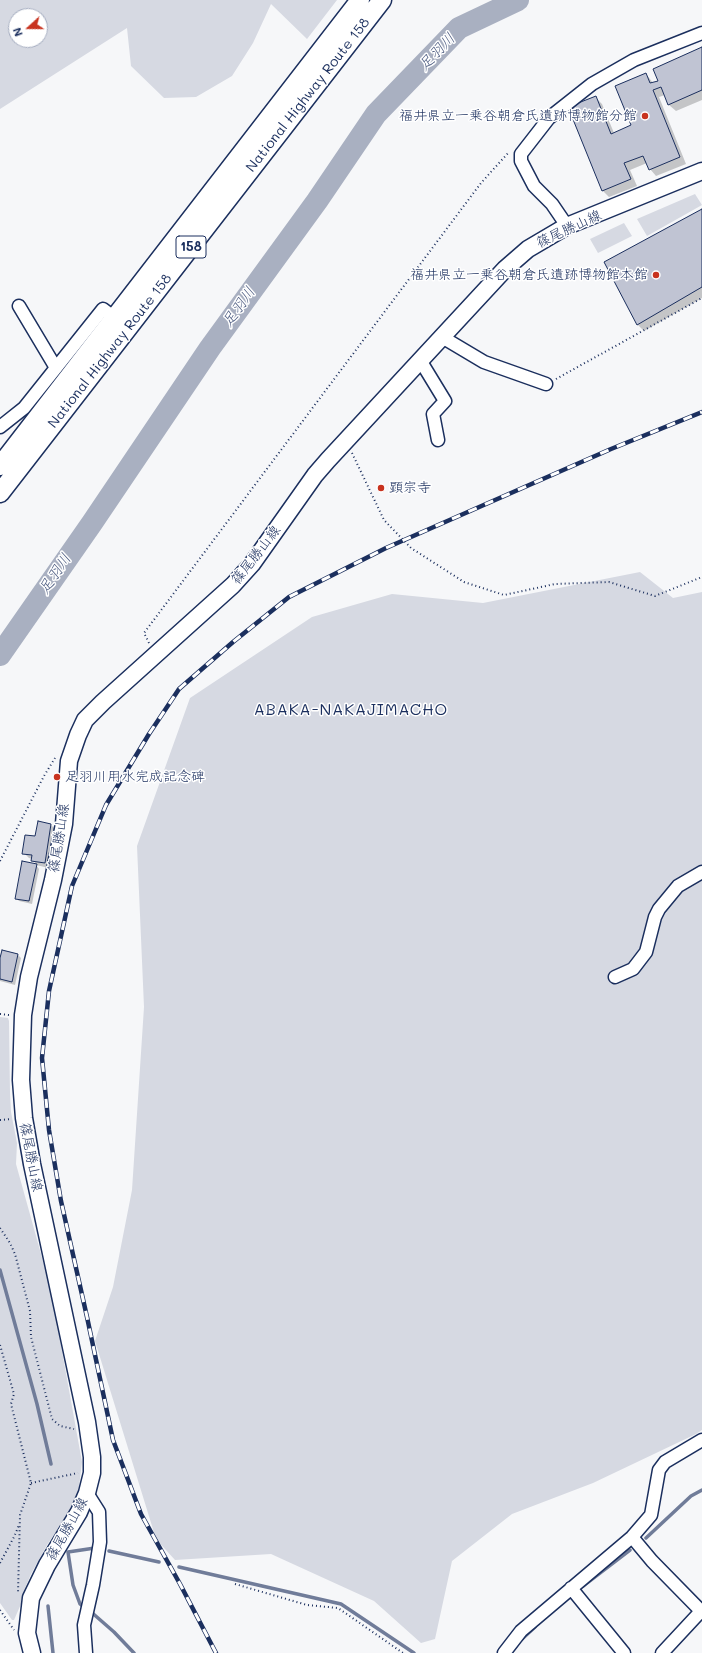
<!DOCTYPE html>
<html>
<head>
<meta charset="utf-8">
<style>
  body { margin:0 }
  #map { position:relative; width:702px; height:1653px; overflow:hidden; background:#f6f7f9; font-family:Mali,sans-serif }
  canvas { display:block }
  .north { position:absolute; left:8px; top:8px; width:40px; height:40px; box-sizing:border-box; background:#fff; border:1px solid #a4acbf; border-radius:50%; rotate:249deg; font-size:11px; font-weight:700; line-height:16px; text-align:center; color:#1b2f5e }
  .north::after { content:''; display:block; margin:auto; width:14px; height:18px; background:#c8321e; clip-path:polygon(50% 0,100% 100%,50% 72%,0 100%) }
</style>
</head>
<body>
<div id="map">
<canvas width="702" height="1653"></canvas>
<div class="north">N</div>
</div>
<script>
const g = document.querySelector('canvas').getContext('2d');
g.lineJoin = 'round';
function fillPath(path, color) { g.fillStyle = color; g.fill(path, 'evenodd'); }
const poly = rows => new Path2D(rows.map(r => 'M' + r).join(''));
function strokePath(path, color, width, dash) { g.strokeStyle = color; g.lineWidth = width; g.lineCap = dash ? 'butt' : 'round'; g.setLineDash(dash || []); g.stroke(path); }
function drawText(font, color, halo, rows, align = 'center') {
  g.font = font + ' Mali,"Klee One",sans-serif'; g.lineWidth = 3; g.setLineDash([]); g.textBaseline = 'middle'; g.strokeStyle = halo; g.fillStyle = color; for (const [text, x, y, turn = 0] of rows) {
    g.save(); g.translate(x, y); g.rotate((+turn || 0) * Math.PI / 180); g.textAlign = isNaN(turn) ? turn : align; if (halo) g.strokeText(text, 0, 0); g.fillText(text, 0, 0); g.restore();
  }
}
fillPath(poly([
  [0,0,337,0,307,39,271,4,253,43,232,76,196,97,164,98,131,66,127,28,0,109],
  [16,16,40,16,40,40,16,40],
  [695,194,702,205,647,236,637,219],
  [624,223,632,236,598,253,590,239],
  [640,572,673,598,702,592,702,1430,696,1434,593,1483,512,1514,452,1561,435,1639,421,1643,374,1601,271,1554,175,1560,156,1539,95,1341,113,1287,132,1190,144,1007,137,846,190,698,312,617,392,594,483,603],
  [0,1017,8,1018,9,1021,10,1093,11,1112,17,1143,16,1164,51,1290,82,1462,79,1487,69,1512,47,1545,31,1574,23,1593,21,1604,14,1620,12,1620,0,1603]
]), '#d6d9e2');
fillPath(poly([
  [702,48,702,100,676,111,669,105,665,95,659,97,686,164,656,176,650,169,647,163,630,170,637,186,609,197,602,190,595,97,602,104,614,133,632,126,646,74,653,83,659,81],
  [702,210,702,298,644,331,637,324],
  [38,822,51,825,56,830,49,868,36,865,39,869,32,904,19,901,16,898,23,863,37,865,32,859,29,858,24,853,36,838],
  [2,952,18,955,21,958,15,985,0,981,0,962]
]), '#0003');
strokePath(poly([
  [0,1270,37,1404,51,1464],
  [646,1538,691,1496,702,1490],
  [109,1551,159,1562],
  [179,1567,341,1604,414,1653],
  [583,1586,630,1550],
  [48,1606,53,1653],
  [85,1608,80,1604,73,1585,68,1552,95,1548],
  [90,1611,114,1632,134,1653],
  [521,1640,535,1627]
]), '#707c99', 3.5);
strokePath(poly([
  [0,655,92,523,210,348,317,201,376,114,459,28,518,0]
]), '#a9b0c1', 22);
const building = poly([
  [702,47,702,90,668,105,661,87,653,90,680,157,649,170,643,156,624,163,631,179,602,191,568,107,596,96,611,134,631,125,615,86,646,73,650,83,658,81,653,69,702,47],
  [702,209,702,287,637,325,604,262,702,209],
  [38,821,51,824,45,863,31,861,32,855,22,854,25,835,35,836,38,821],
  [22,861,37,864,29,901,15,899,22,861],
  [2,950,18,954,12,982,0,979,0,958,2,950]
]);
fillPath(building, '#c0c4d3');
strokePath(building, '#1b2f5e', 1);
const minor = poly([
  [567,226,552,204,534,186,521,161,521,154,549,118,592,84,634,60,702,33],
  [19,306,56,368],
  [442,337,484,362,546,384],
  [420,360,445,401,433,414,438,440],
  [0,427,24,408,103,309,120,322],
  [615,977,633,969,646,952,655,917,659,909,678,886,702,872],
  [632,1537,652,1561,701,1611],
  [571,1588,624,1653],
  [86,1653,84,1625,93,1585,100,1542,99,1512,87,1493],
  [504,1653,521,1631,632,1537,651,1515,659,1470,665,1462,702,1440],
  [662,1653,702,1610]
]);
const major = poly([
  [32,1653,27,1633,31,1598,47,1565,79,1512,87,1493,92,1473,92,1457,87,1422,32,1164,24,1118,21,1080,23,1015,29,977,53,880,64,824,69,761,78,735,85,720,103,702,233,585,252,564,315,475,328,460,505,269,528,249,567,226,702,171]
]);
const highway = poly([
  [0,466,360,0],
  [0,493,382,0]
]);
strokePath(minor, '#1b2f5e', 15);
strokePath(major, '#1b2f5e', 19);
strokePath(highway, '#1b2f5e', 21);
strokePath(poly([
  [556,379,702,298],
  [352,453,384,520,411,548,464,582,504,595,555,584,609,582,655,596,702,577],
  [149,643,144,633,481,183,509,152],
  [0,861,44,776,55,758],
  [0,1014,9,1015],
  [0,1120,11,1119],
  [0,1228,10,1243,15,1254,30,1311,31,1337,52,1419,60,1426,74,1429],
  [0,1345,14,1394,11,1404,31,1483,20,1515,18,1593],
  [31,1483,78,1473],
  [0,1563,14,1537,19,1525],
  [235,1584,307,1605,338,1608,403,1653],
  [0,1610,14,1630]
]), '#1b2f5e', 2, [1, 3]);
strokePath(minor, '#fff', 12);
strokePath(major, '#fff', 16);
strokePath(highway, '#fff', 18);
const rail = poly([
  [216,1653,180,1584,141,1514,113,1440,87,1317,61,1201,49,1130,42,1058,49,991,72,886,106,805,149,734,179,689,233,642,289,597,386,548,611,449,702,412]
]);
strokePath(rail, '#1b2f5e', 4.5);
strokePath(rail, '#fff', 3, [9]);
for (const [x, y, r, color] of [
  [645,116,4,"#c8321e"],
  [656,275,4,"#c8321e"],
  [381,488,4,"#c8321e"],
  [57,777,4,"#c8321e"]
]) { const dot = new Path2D(); dot.arc(x, y, r, 0, 2 * Math.PI); g.fillStyle = color; g.fill(dot); strokePath(dot, '#fff', 1.5); }
for (const [x, y, w] of [
  [191,247,30]
]) { const box = new Path2D(); box.roundRect(x - w / 2, y - 11, w, 22, 3); g.fillStyle = '#fff'; g.fill(box); strokePath(box, '#1b2f5e', 1); }
drawText('bold 13px', '#1b2f5e', null, [
  ["158",191,247]
]);
drawText('14px', '#1b2f5e', '#fff', [
  ["National Highway Route 158",308,95,-52],
  ["篠尾勝山線",569,229,-25],
  ["National Highway Route 158",110,351,-52],
  ["篠尾勝山線",256,555,-52],
  ["篠尾勝山線",59,838,-81],
  ["篠尾勝山線",31,1157,79],
  ["篠尾勝山線",67,1529,-61]
]);
drawText('14px', '#1b2f5e', '#fff', [
  ["福井県立一乗谷朝倉氏遺跡博物館分館",637,116],
  ["福井県立一乗谷朝倉氏遺跡博物館本館",648,275],
  ["顕宗寺",389,488,"left"],
  ["足羽川用水完成記念碑",65,777,"left"]
], 'right');
drawText('italic 15px', '#4d5c81', '#fff', [
  ["足羽川",437,52,-46],
  ["足羽川",239,307,-55],
  ["足羽川",55,574,-56]
]);
g.letterSpacing = '1px';
drawText('16px', '#1b2f5e', '#fff', [
  ["ABAKA-NAKAJIMACHO",351,710]
]);
g.letterSpacing = '0px';
</script>
</body>
</html>
